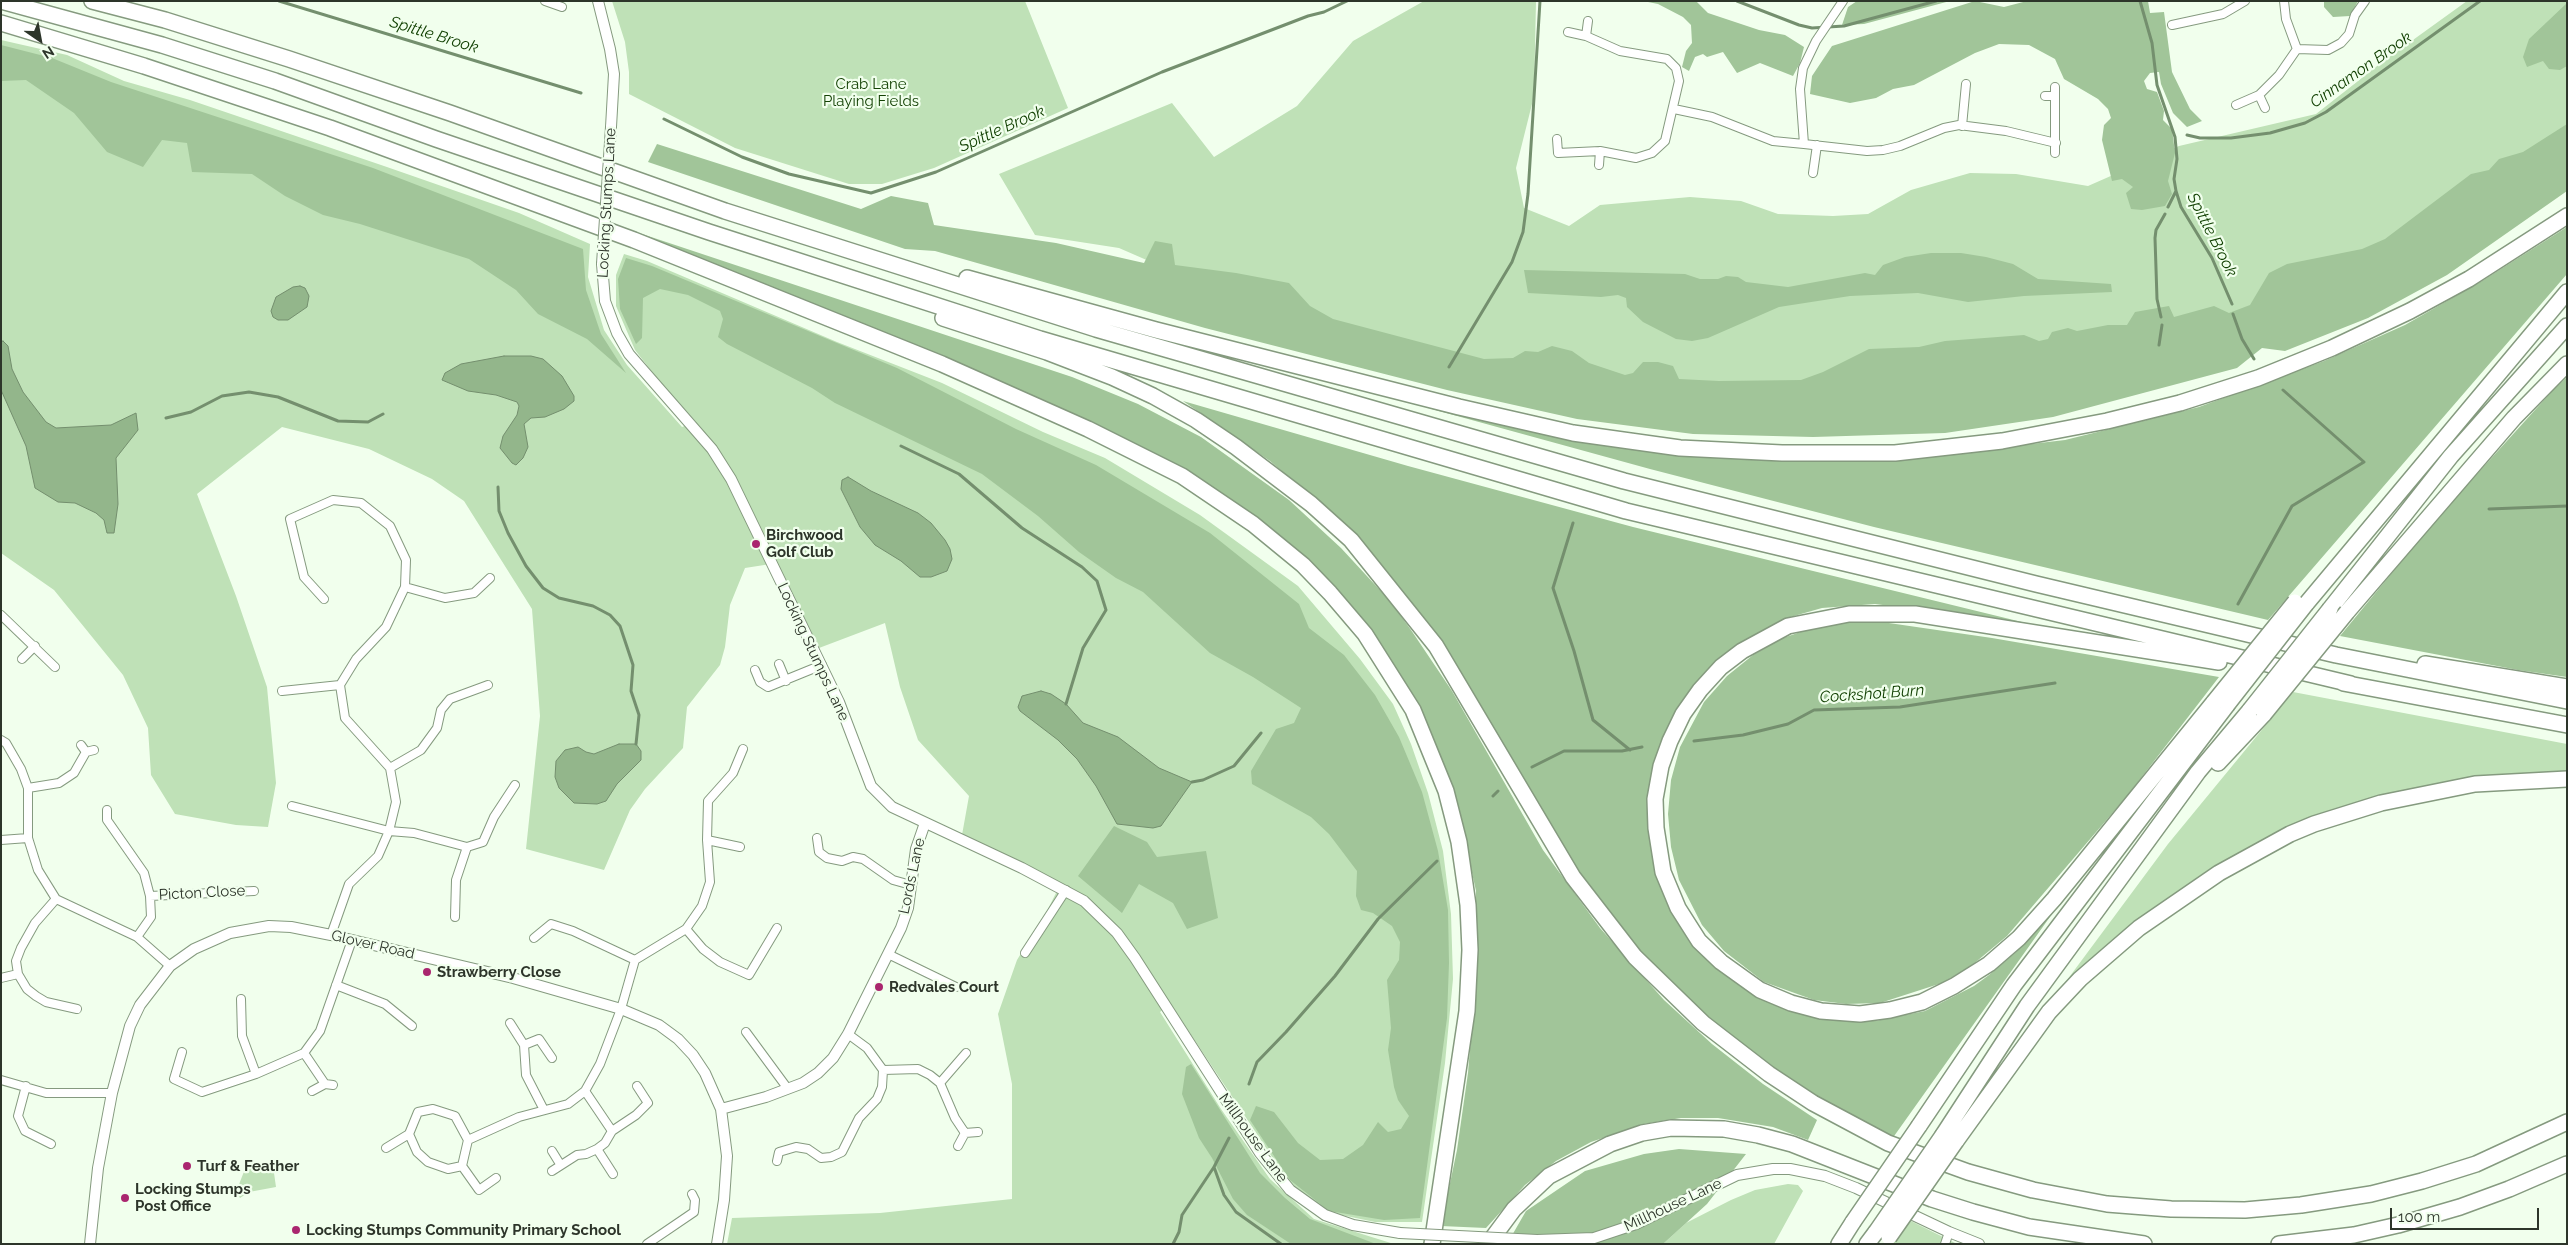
<!DOCTYPE html>
<html>
<head>
<meta charset="utf-8">
<style>
  body { margin:0 }
  #map { position:relative; width:2568px; height:1245px; overflow:hidden; background:#f1ffed; font-family:Raleway,sans-serif }
  canvas { display:block }
  .frame { position:absolute; inset:0; border:2px solid #2d352a; pointer-events:none }
  .north { position:absolute; left:15px; top:15px; width:50px; height:50px; -webkit-text-stroke:4px #f1ffed; paint-order:stroke; rotate:147deg; font-size:14px; font-weight:700; line-height:20px; text-align:center; color:#2d352a }
  .north::after { content:''; display:block; margin:auto; width:18px; height:22px; background:#2d352a; clip-path:polygon(50% 0,100% 100%,50% 72%,0 100%) }
  .scale { position:absolute; left:2390px; top:1208px; width:149px; height:22px; box-sizing:border-box; border:2px solid #2d352a; border-top:0; padding-left:6px; font-size:15px; line-height:18px; white-space:nowrap; color:#2d352a; -webkit-text-stroke:4px #f1ffed; paint-order:stroke }
</style>
</head>
<body>
<div id="map">
<canvas width="2568" height="1245"></canvas>
<div class="frame"></div>
<div class="north">N</div>
<div class="scale">100 m</div>
</div>
<script>
const g = document.querySelector('canvas').getContext('2d');
g.lineJoin = 'round';
function fillPath(path, color) { g.fillStyle = color; g.fill(path, 'evenodd'); }
const poly = rows => new Path2D(rows.map(r => 'M' + r).join(''));
function strokePath(path, color, width, dash) { g.strokeStyle = color; g.lineWidth = width; g.lineCap = dash ? 'butt' : 'round'; g.setLineDash(dash || []); g.stroke(path); }
function drawText(font, color, halo, rows, align = 'center') {
  g.font = font + ' Raleway,sans-serif'; g.lineWidth = 4.5; g.setLineDash([]); g.textBaseline = 'middle'; g.strokeStyle = halo; g.fillStyle = color; for (const [text, x, y, turn = 0] of rows) {
    g.save(); g.translate(x, y); g.rotate((+turn || 0) * Math.PI / 180); g.textAlign = isNaN(turn) ? turn : align; if (halo) g.strokeText(text, 0, 0); g.fillText(text, 0, 0); g.restore();
  }
}
fillPath(poly([
  [612,1,1025,1,1068,108,934,168,882,184,849,184,735,148,629,94,629,72,625,42],
  [1424,1,1536,1,1534,96,1516,168,1524,208,1569,226,1600,205,1690,197,1741,201,1778,214,1833,216,1868,214,1911,190,1970,173,2016,174,2088,186,2179,146,2316,114,2381,63,2467,1,2567,1,2567,149,2309,296,2059,369,1762,402,1495,372,1181,275,1119,248,1035,235,999,174,1172,103,1214,157,1297,106,1353,41],
  [1,40,67,55,124,81,190,100,384,166,519,213,590,244,588,277,604,330,627,365,682,427,696,422,656,377,635,350,616,306,616,275,624,254,647,261,837,342,942,383,1043,432,1105,458,1200,515,1298,586,1360,659,1393,704,1411,744,1428,793,1443,851,1451,914,1453,979,1445,1063,1422,1222,1375,1222,1327,1212,1288,1181,1170,1003,1160,1012,1221,1109,1270,1179,1314,1219,1394,1244,727,1244,732,1218,880,1213,1012,1199,1012,1084,998,1014,1017,960,1048,909,1061,883,962,835,969,796,918,740,900,687,885,623,819,648,777,563,745,568,730,605,725,647,720,665,687,707,683,748,645,789,630,810,604,870,526,849,540,716,532,609,464,501,432,479,369,449,282,427,197,494,236,596,267,687,276,783,268,827,236,825,175,814,151,775,148,728,123,675,54,590,1,553],
  [2293,692,2567,744,2567,774,2503,777,2270,839,2050,1003,2168,844],
  [253,1161,265,1164,274,1173,276,1187,249,1192,240,1198,236,1192,245,1169],
  [1788,1184,1798,1185,1803,1191,1774,1244,1663,1244,1686,1223,1731,1200,1755,1190],
  [1909,1220,1957,1244,1891,1244]
]), '#bfe1b7');
fillPath(poly([
  [1643,1,1696,1,1708,13,1759,30,1785,35,1804,47,1800,63,1793,76,1760,63,1737,73,1723,52,1707,57,1703,54,1695,57,1689,71,1682,67,1686,51,1692,43,1691,25,1683,17,1658,4],
  [1857,1,1950,1,1864,24,1842,25,1848,7],
  [1975,1,2004,7,2027,1,2148,1,2150,13,2164,12,2172,72,2190,109,2202,121,2187,127,2173,113,2161,84,2159,72,2150,73,2144,81,2147,89,2157,92,2164,111,2163,120,2172,129,2175,153,2168,181,2172,194,2165,206,2142,210,2131,209,2126,193,2133,187,2122,179,2112,181,2102,140,2104,125,2111,118,2108,109,2098,99,2064,79,2055,59,2029,45,1999,44,1975,53,1914,85,1893,89,1876,98,1850,103,1810,94,1812,76,1832,46],
  [2324,1,2358,1,2350,16,2333,17,2324,7],
  [2567,3,2567,66,2560,70,2549,69,2543,61,2527,67,2523,57,2529,39],
  [1,45,52,58,111,82,373,168,583,249,586,290,601,334,626,373,587,339,538,314,516,290,469,259,360,224,323,215,285,196,252,174,192,172,187,143,162,140,143,167,107,152,74,113,26,80,1,81],
  [2567,124,2567,191,2447,275,2368,318,2285,351,2262,348,2237,368,2053,417,1945,433,1813,437,1693,434,1577,419,1447,390,1205,328,935,251,905,249,648,162,657,144,861,209,891,196,928,203,934,225,1056,243,1144,263,1155,241,1172,244,1175,265,1236,273,1289,283,1310,306,1333,319,1484,359,1513,358,1525,351,1538,352,1552,346,1572,351,1589,363,1625,375,1633,373,1643,362,1658,362,1673,366,1679,379,1719,381,1801,380,1823,372,1869,349,1919,347,1945,341,2024,335,2039,341,2048,339,2052,332,2068,328,2077,331,2108,325,2127,325,2135,312,2169,306,2174,317,2214,306,2229,313,2250,305,2269,273,2287,264,2362,249,2385,239,2471,174,2489,170,2499,159,2523,152],
  [618,226,1072,377,1138,404,1201,437,1289,500,1341,548,1390,601,1411,630,1452,691,1543,850,1600,928,1664,1000,1712,1044,1763,1084,1817,1120,1808,1140,1773,1127,1718,1118,1681,1118,1644,1124,1591,1142,1556,1161,1525,1185,1486,1228,1441,1226,1457,1150,1468,1073,1474,1000,1476,891,1457,804,1437,748,1425,721,1379,645,1210,488,838,315],
  [2567,227,2567,274,2268,620,1874,527,1650,469,1428,408,1790,460,1835,461,1929,456,2065,440,2199,407,2324,361,2405,325,2482,281],
  [1931,253,1961,253,1986,257,2013,264,2038,279,2111,284,2112,292,2024,296,1968,302,1918,293,1850,296,1779,307,1708,338,1692,341,1676,339,1643,322,1627,307,1626,298,1618,295,1601,297,1528,293,1524,270,1685,274,1700,279,1718,279,1726,276,1738,277,1746,282,1788,287,1865,273,1875,275,1883,265,1905,257],
  [626,258,652,266,897,368,1016,429,1096,465,1210,533,1299,604,1309,628,1344,655,1375,695,1399,737,1422,792,1438,851,1448,910,1449,963,1447,1018,1420,1218,1384,1220,1329,1211,1290,1180,1250,1120,1256,1106,1274,1112,1298,1143,1320,1160,1343,1159,1363,1145,1378,1122,1388,1132,1401,1129,1409,1116,1398,1100,1394,1087,1388,1050,1391,1028,1387,980,1399,960,1400,942,1392,926,1373,913,1361,910,1356,896,1357,871,1329,834,1311,817,1252,784,1251,771,1276,729,1294,723,1301,708,1253,677,1210,653,1143,592,1116,578,1079,552,1038,516,982,474,835,403,812,388,727,344,718,337,723,319,720,311,688,295,660,289,643,298,642,338,636,344,620,309,618,279],
  [2567,377,2567,677,2518,670,2340,636,2438,517,2554,389],
  [1183,401,1408,466,1633,527,2030,624,1875,604,1822,608,1787,618,1739,644,1679,711,1651,832,1709,961,1752,994,1801,1013,1837,1021,1875,1021,1925,1011,1974,986,1989,975,2016,952,2052,914,1892,1139,1862,1126,1747,1053,1649,964,1566,856,1439,640,1373,555,1323,506,1270,461],
  [1848,621,1882,622,1992,638,2219,677,2127,796,2007,936,1971,966,1942,983,1880,1003,1846,1004,1814,1000,1764,982,1724,951,1702,925,1679,880,1671,847,1668,814,1671,780,1680,747,1704,702,1727,676,1753,655,1783,638,1815,627],
  [1114,826,1147,842,1157,857,1206,851,1218,918,1187,929,1173,903,1139,884,1122,913,1078,876],
  [1191,1064,1260,1173,1285,1198,1310,1219,1376,1244,1291,1244,1247,1215,1233,1199,1212,1158,1199,1138,1182,1094,1186,1067],
  [1679,1149,1746,1154,1707,1204,1663,1244,1507,1244,1526,1211,1585,1171,1644,1154]
]), '#a1c599');
const water = poly([
  [300,286,305,288,309,296,307,307,288,320,278,320,273,317,271,311,276,297,293,287,300,286],
  [3,341,8,346,12,369,23,392,46,422,56,428,111,425,136,413,138,430,116,458,118,504,114,533,107,533,104,520,96,513,75,503,58,502,35,488,26,446,1,390,1,342,3,341],
  [504,356,531,356,543,359,562,376,574,396,574,401,564,409,545,417,531,418,524,424,528,447,523,458,516,465,512,463,500,448,503,436,517,415,519,406,517,402,496,395,468,391,442,380,445,373,461,364,504,356],
  [848,477,871,491,918,513,931,523,945,540,950,549,952,559,947,571,931,577,920,577,901,561,875,545,860,527,841,489,842,480,848,477],
  [1041,691,1051,694,1066,704,1083,723,1118,737,1159,768,1192,782,1161,826,1153,828,1117,824,1096,786,1077,759,1058,740,1020,711,1018,707,1022,696,1041,691],
  [619,744,636,744,641,751,641,760,617,784,606,801,597,804,574,803,559,788,555,777,556,761,565,750,578,747,586,752,594,754,619,744]
]);
fillPath(water, '#93b68b');
strokePath(water, '#748f6e', 1);
strokePath(poly([
  [279,1,581,93],
  [1737,1,1799,25,1812,28,1844,26,1936,1],
  [2140,1,2152,43,2157,85,2175,137,2177,159,2174,179,2176,191,2181,207,2212,258,2232,304],
  [664,119,742,157,789,174,871,193,936,172,1162,72,1308,16,1324,12,1347,1],
  [2187,135,2200,138,2231,138,2270,133,2305,123,2326,112,2480,1],
  [2168,207,2176,191],
  [2233,314,2242,339,2254,359],
  [2161,317,2157,299,2155,238,2156,230,2165,214],
  [2159,345,2162,325],
  [1449,367,1512,262,1523,232,1528,194,1540,1],
  [166,418,191,412,222,396,249,392,278,397,338,421,368,422,383,414],
  [901,446,959,474,1022,528,1082,567,1097,581,1106,610,1083,648,1066,704],
  [498,487,499,511,508,533,526,566,543,588,559,598,593,606,610,615,620,626,633,665,631,691,639,715,636,744],
  [2489,509,2567,506],
  [1573,523,1553,588,1574,651,1593,720,1630,750],
  [2238,604,2292,506,2364,462,2283,390],
  [1694,741,1743,735,1788,724,1814,710,1900,707,2055,683],
  [1532,767,1564,751,1622,751,1642,747],
  [1192,782,1203,780,1234,766,1261,733],
  [1493,796,1498,791],
  [1249,1084,1257,1062,1286,1032,1335,976,1378,919,1437,861],
  [1214,1167,1224,1195,1236,1212,1281,1244],
  [1173,1244,1179,1232,1182,1215,1214,1167,1229,1138]
]), '#748f6e', 3);
const minor = poly([
  [545,1,562,7],
  [1843,1,1816,41,1803,68,1800,89,1804,144,1867,151,1883,150,1900,146,1944,128,1959,125,2006,131,2056,143],
  [2172,25,2223,14,2245,1],
  [1586,36,1588,21],
  [2297,49,2328,50,2341,43,2349,34,2355,15,2365,1],
  [2259,95,2279,75,2297,49,2286,19,2284,1],
  [2045,96,2055,96,2055,87],
  [2055,96,2055,153],
  [2236,105,2259,95,2265,108],
  [1674,109,1712,117,1773,141,1804,144],
  [1962,126,1966,84],
  [1557,139,1558,153,1600,151,1636,158,1652,153,1665,141,1679,81,1676,68,1667,59,1620,51,1586,36,1568,32],
  [1599,165,1600,151],
  [1813,173,1817,145],
  [405,587,445,598,474,593,490,578],
  [324,599,304,577,290,519,333,500,361,503,390,526,406,560,405,587,386,627,356,659,340,685,345,718,390,768,396,802,389,831,378,856,349,884,331,935],
  [1,615,55,667],
  [22,659,35,646],
  [779,664,786,681],
  [755,670,760,682,768,687,822,665],
  [282,691,340,685],
  [1,740,6,743,21,769,28,788,28,838,38,870,56,899,137,937,170,966],
  [81,745,86,752,94,750],
  [390,768,421,750,437,728,441,710,450,699,488,685],
  [28,788,59,783,74,773,86,752],
  [292,806,389,831,414,833,467,847,483,842,494,817,515,785],
  [107,810,107,820,144,873,150,896,151,917,137,937],
  [817,838,819,852,827,858,842,861,853,857,863,859,893,880,911,885],
  [1,840,28,838],
  [707,840,740,847],
  [150,896,254,891],
  [455,917,456,880,467,847],
  [686,929,703,949,720,962,749,975,777,928],
  [534,938,551,924,573,931,635,960],
  [1025,953,1066,890],
  [888,954,956,987],
  [18,974,16,961,21,948,35,923,56,899],
  [1,978,18,974,27,989,36,996,46,1002,77,1009],
  [336,985,385,1004,412,1026],
  [241,999,242,1036,256,1074],
  [510,1023,524,1045,526,1075,544,1110],
  [746,1032,788,1089],
  [524,1045,539,1039,552,1058],
  [182,1052,174,1079,202,1092,256,1074,304,1053,320,1031,352,940],
  [304,1053,325,1084],
  [883,1070,918,1069,930,1075,940,1083,955,1118,965,1133],
  [1,1080,46,1093,112,1093],
  [940,1083,966,1053],
  [26,1086,18,1116,25,1131,51,1144],
  [312,1091,325,1084,333,1085],
  [585,1091,612,1131],
  [468,1140,519,1117,568,1104,585,1091,600,1064,621,1009,635,960,686,929,702,906,710,882,707,840,708,801,733,773,743,749],
  [958,1146,965,1133,978,1132],
  [386,1148,409,1134,418,1112,433,1109,455,1116,468,1140,462,1166,448,1169,428,1162,417,1152,409,1134],
  [597,1149,613,1174],
  [552,1151,560,1164],
  [777,1161,779,1152,796,1147,808,1149,821,1158,831,1157,842,1152,859,1118,877,1099,882,1087,883,1070,867,1048,848,1034],
  [462,1166,479,1190,496,1178],
  [552,1171,577,1155,586,1154,597,1149,605,1143,612,1131,636,1115,648,1103,637,1086],
  [647,1244,694,1212,695,1200,692,1194],
  [1945,1244,1949,1232]
]);
const tertiary = poly([
  [598,1,610,49,614,74,611,127],
  [602,264,605,301,617,333,629,354,712,449,731,479,839,702,871,786,892,807,1022,868,1084,901,1117,933,1135,958,1260,1153,1290,1190,1325,1215,1353,1225,1400,1233],
  [721,1109,766,1097,803,1083,818,1073,833,1058,848,1034,901,928,908,908,916,849,925,823],
  [1537,1240,1594,1238,1636,1224,1737,1175,1773,1169,1790,1169,1825,1176,1856,1188,1949,1232,1979,1244],
  [90,1244,98,1168,112,1093,130,1026,140,1005,170,966,194,949,230,933,269,926,291,927,331,935,513,978,621,1009,659,1025,678,1039,693,1055,705,1073,721,1109,727,1156,724,1200,717,1244]
]);
const motorway = poly([
  [1,1,162,45,275,81,436,139,709,232,1040,339,1626,511,2351,684],
  [92,1,165,20,289,59,450,113,725,211,1096,329,1624,481,2036,584,2336,655,2567,701],
  [1,23,144,66,330,128,634,240,942,364,1088,429,1182,476,1253,524,1303,565,1330,593,1365,634,1413,710,1446,791,1459,842,1468,905,1470,950,1467,1011,1432,1244],
  [967,278,1156,330,1459,407,1573,433,1680,448,1782,453,1895,453,2002,441,2107,421,2180,403,2258,378,2332,348,2410,311,2469,279,2567,216],
  [943,318,1047,352,1112,377,1153,396,1196,420,1236,447,1311,504,1351,540,1436,646,1573,877,1635,957,1703,1023,1769,1074,1813,1103,1888,1143,1968,1172,2033,1190,2107,1204,2171,1209,2245,1210,2301,1205,2371,1194,2422,1181,2476,1164,2567,1122],
  [2306,604,2567,292],
  [2330,609,2451,456,2567,326],
  [2347,612,2514,418,2567,364],
  [2425,664,2567,687],
  [2343,683,2567,725],
  [2214,702,2054,899,2019,938,1989,964,1954,986,1922,1002,1890,1010,1860,1014,1821,1011,1791,1003,1760,990,1721,962,1699,941,1678,908,1663,872,1656,828,1655,799,1661,766,1670,741,1683,714,1700,690,1721,667,1742,651,1788,626,1849,614,1915,614,2219,662],
  [2218,763,2264,714],
  [1919,1126,2014,985,2227,705],
  [1943,1135,2027,1006,2198,772,2250,710],
  [1956,1141,2049,1012,2080,979,2139,928,2219,873,2290,834,2314,824,2381,803,2475,784,2567,779],
  [1488,1244,1514,1209,1549,1176,1610,1144,1642,1133,1671,1128,1724,1129,1758,1135,1792,1144,1932,1199,1973,1212,2029,1227,2144,1244],
  [1839,1244,1853,1222],
  [1867,1244,1876,1232],
  [2279,1244,2354,1235,2398,1225,2460,1207,2509,1189,2567,1164]
]);
strokePath(minor, '#859a7f', 10);
strokePath(tertiary, '#859a7f', 12);
strokePath(motorway, '#859a7f', 18);
strokePath(minor, '#fff', 8);
strokePath(tertiary, '#fff', 10);
strokePath(motorway, '#fff', 15);
const tertiaryBridge = poly([
  [602,264,611,127],
  [1400,1233,1537,1240]
]);
const motorwayBridge = poly([
  [2214,702,2295,602],
  [2227,705,2306,604],
  [2250,710,2330,609],
  [2264,714,2347,612],
  [1853,1222,1919,1126],
  [1876,1232,1943,1135],
  [1889,1237,1956,1141]
]);
strokePath(tertiaryBridge, '#859a7f', 12, []);
strokePath(motorwayBridge, '#859a7f', 18, []);
strokePath(tertiaryBridge, '#fff', 10);
strokePath(motorwayBridge, '#fff', 15);
for (const [x, y, r, color] of [
  [756,544,5,"#aa266f"],
  [427,972,5,"#aa266f"],
  [879,987,5,"#aa266f"],
  [187,1166,5,"#aa266f"],
  [125,1198,5,"#aa266f"],
  [296,1230,5,"#aa266f"]
]) { const dot = new Path2D(); dot.arc(x, y, r, 0, 2 * Math.PI); g.fillStyle = color; g.fill(dot); strokePath(dot, '#f1ffed', 2); }
drawText('15px', '#134204', '#f1ffed', [
  ["Crab Lane",871,84],
  ["Playing Fields",871,101]
]);
drawText('15px', '#2d352a', '#f1ffed', [
  ["Locking Stumps Lane",607,203,-87],
  ["Locking Stumps Lane",813,652,65],
  ["Lords Lane",912,876,-78],
  ["Picton Close",202,893,-3],
  ["Glover Road",373,945,13],
  ["Millhouse Lane",1253,1138,54],
  ["Millhouse Lane",1673,1205,-25]
]);
drawText('bold 15px', '#2d352a', '#f1ffed', [
  ["Birchwood",766,535],
  ["Golf Club",766,552],
  ["Strawberry Close",437,972],
  ["Redvales Court",889,987],
  ["Turf & Feather",197,1166],
  ["Locking Stumps",135,1189],
  ["Post Office",135,1206],
  ["Locking Stumps Community Primary School",306,1230]
], 'left');
drawText('italic 16px', '#114002', '#f1ffed', [
  ["Spittle Brook",434,35,17],
  ["Cinnamon Brook",2361,70,-35],
  ["Spittle Brook",1002,129,-24],
  ["Spittle Brook",2212,235,63],
  ["Cockshot Burn",1872,694,-4]
]);
</script>
</body>
</html>
